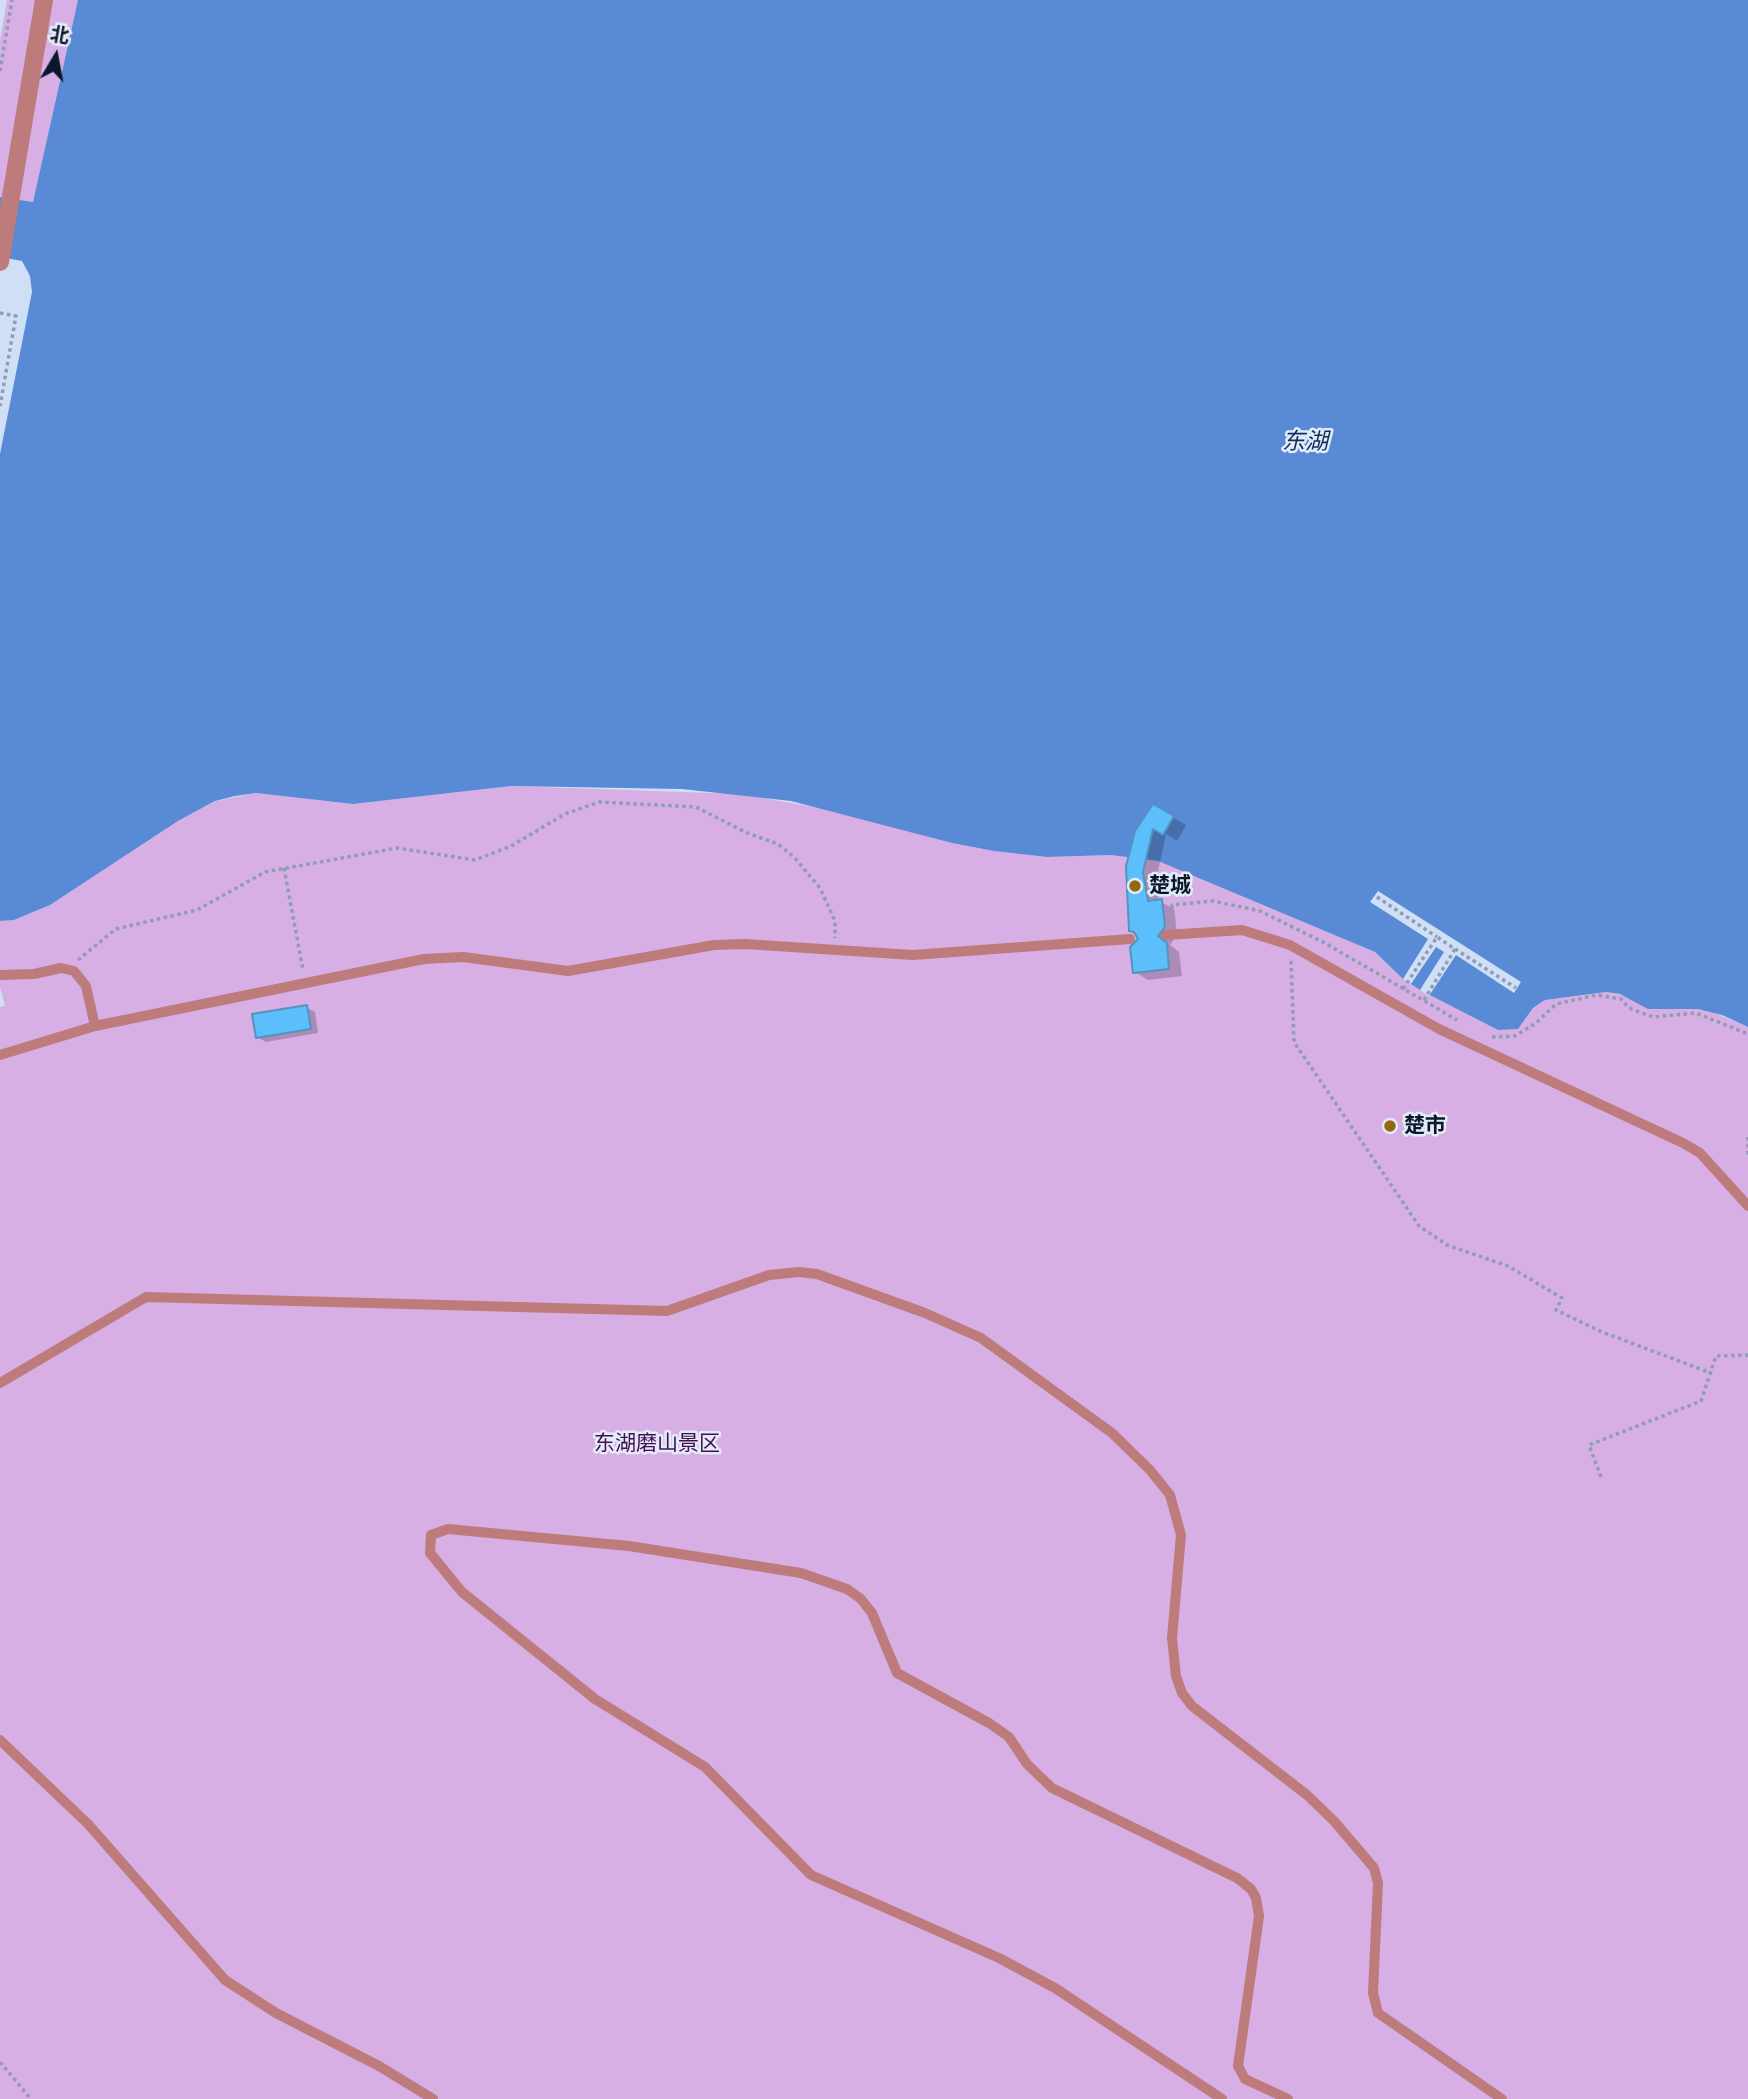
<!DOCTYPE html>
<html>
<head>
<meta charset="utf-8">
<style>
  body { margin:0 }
  #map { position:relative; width:1748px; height:2099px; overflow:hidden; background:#cfdff6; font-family:"Varela Round","Noto Sans SC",sans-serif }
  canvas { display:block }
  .north { position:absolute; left:21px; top:21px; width:70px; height:70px; -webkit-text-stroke:5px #e3ebf7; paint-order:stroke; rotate:10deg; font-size:19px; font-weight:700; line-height:28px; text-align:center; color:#0a172c }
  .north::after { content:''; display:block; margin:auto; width:24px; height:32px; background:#0a172c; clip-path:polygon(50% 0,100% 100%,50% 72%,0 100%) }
</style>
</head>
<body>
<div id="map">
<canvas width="1748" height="2099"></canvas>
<div class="north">北</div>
</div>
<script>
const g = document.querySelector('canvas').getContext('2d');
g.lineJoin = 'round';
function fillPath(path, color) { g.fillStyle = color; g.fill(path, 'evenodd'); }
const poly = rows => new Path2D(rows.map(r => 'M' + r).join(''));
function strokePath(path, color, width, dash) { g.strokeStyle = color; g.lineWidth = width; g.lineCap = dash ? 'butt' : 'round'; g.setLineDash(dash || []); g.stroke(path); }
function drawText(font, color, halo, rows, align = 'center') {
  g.font = font + ' "Varela Round","Noto Sans SC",sans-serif'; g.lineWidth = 5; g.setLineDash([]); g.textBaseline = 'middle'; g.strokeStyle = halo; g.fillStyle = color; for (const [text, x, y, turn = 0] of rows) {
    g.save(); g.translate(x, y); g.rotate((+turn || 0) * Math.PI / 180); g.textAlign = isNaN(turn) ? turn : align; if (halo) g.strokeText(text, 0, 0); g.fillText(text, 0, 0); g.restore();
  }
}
fillPath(poly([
  [7,0,78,0,33,202,0,197,0,41],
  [511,786,740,794,837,811,952,843,994,851,1047,857,1111,855,1158,861,1375,952,1403,979,1420,990,1498,1030,1522,1024,1533,1008,1545,1000,1606,992,1710,1011,1748,1027,1748,2099,0,2099,0,1007,5,1006,0,987,0,921,14,920,50,905,178,821,216,801,256,793,353,804]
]), '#d7afe4');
fillPath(poly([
  [78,0,1748,0,1748,1027,1722,1015,1698,1009,1648,1009,1620,994,1606,992,1545,1000,1533,1008,1518,1029,1498,1030,1420,990,1403,979,1375,952,1158,861,1111,855,1047,857,994,851,952,843,791,801,682,789,511,786,353,804,256,793,235,796,215,801,178,821,50,905,14,920,0,921,0,454,32,292,30,276,22,261,0,257,0,197,33,202]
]), '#588ad5');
fillPath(poly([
  [1378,891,1521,982,1514,993,1456,955,1429,996,1420,990,1444,952,1436,947,1411,984,1403,979,1428,939,1370,902]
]), '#cfdff6');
fillPath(poly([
  [1153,807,1186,825,1177,841,1166,834,1156,881,1159,901,1174,909,1177,935,1170,945,1179,952,1182,976,1148,980,1135,972,1140,939,1130,930],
  [306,1007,315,1012,318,1033,266,1042,257,1037]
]), '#0003');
const building = poly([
  [1153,804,1174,816,1163,835,1153,829,1143,872,1148,901,1162,899,1165,927,1158,936,1167,943,1169,969,1133,973,1130,947,1138,939,1134,932,1129,931,1126,866,1135,831,1153,804],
  [307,1005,311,1029,256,1038,252,1014,307,1005]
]);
fillPath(building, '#5cbefa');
strokePath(building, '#5294be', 2);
strokePath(poly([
  [0,71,12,0],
  [0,313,16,316,0,406],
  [284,868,303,970],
  [1377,897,1437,937],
  [1174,922,1172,905,1213,901,1260,911,1325,943,1457,1020],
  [1455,949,1516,988],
  [78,960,116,929,197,910,265,872,397,848,475,860,511,846,565,814,599,802,696,807,747,833,778,844,794,857,820,888,835,921,835,938],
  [1291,961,1294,1042,1419,1226,1447,1245,1508,1266,1562,1298,1556,1310,1602,1332,1711,1373],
  [1403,989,1437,937,1455,949,1424,1000],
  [1492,1037,1515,1036,1536,1023,1556,1004,1597,995,1621,999,1629,1008,1653,1017,1696,1013,1748,1034],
  [1748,1137,1748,1156],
  [1601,1477,1589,1445,1701,1401,1716,1356,1748,1355],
  [0,2062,31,2099]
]), '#8e9db4', 3.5, [3.5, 3.5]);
strokePath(poly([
  [1166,935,1242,930,1290,945,1439,1029,1683,1143,1700,1153,1748,1206],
  [0,975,34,974,61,968,74,971,86,986,95,1026],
  [0,1055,95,1026,424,959,463,957,568,971,714,945,745,944,913,955,1130,939],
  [0,1383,146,1297,667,1311,769,1275,799,1272,817,1274,925,1313,981,1338,1112,1433,1150,1470,1170,1495,1181,1535,1172,1638,1176,1676,1182,1693,1192,1706,1307,1795,1334,1821,1374,1868,1378,1883,1373,1993,1378,2013,1502,2099],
  [0,1740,88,1824,225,1980,276,2013,379,2066,433,2099],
  [1222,2099,1055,1988,999,1958,811,1875,705,1767,595,1699,462,1592,430,1553,431,1535,448,1529,629,1546,801,1573,847,1589,861,1599,872,1613,897,1673,989,1723,1009,1737,1027,1764,1052,1788,1237,1878,1251,1889,1256,1898,1259,1916,1238,2066,1245,2079,1288,2099]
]), '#bd7b7c', 10);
strokePath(poly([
  [0,262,44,0]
]), '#bd7b7c', 18);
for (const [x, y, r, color] of [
  [1135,886,7,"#936813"],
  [1390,1126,7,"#936813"]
]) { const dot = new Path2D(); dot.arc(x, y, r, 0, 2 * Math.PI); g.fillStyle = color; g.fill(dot); strokePath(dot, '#e3ebf7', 2.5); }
drawText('bold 21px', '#0a172c', '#e3ebf7', [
  ["楚城",1149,886],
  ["楚市",1404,1126]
], 'left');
drawText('21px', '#450d54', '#e3ebf7', [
  ["东湖磨山景区",657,1444]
]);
drawText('italic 23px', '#0d2e5e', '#e3ebf7', [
  ["东湖",1305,443]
]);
</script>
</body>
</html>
